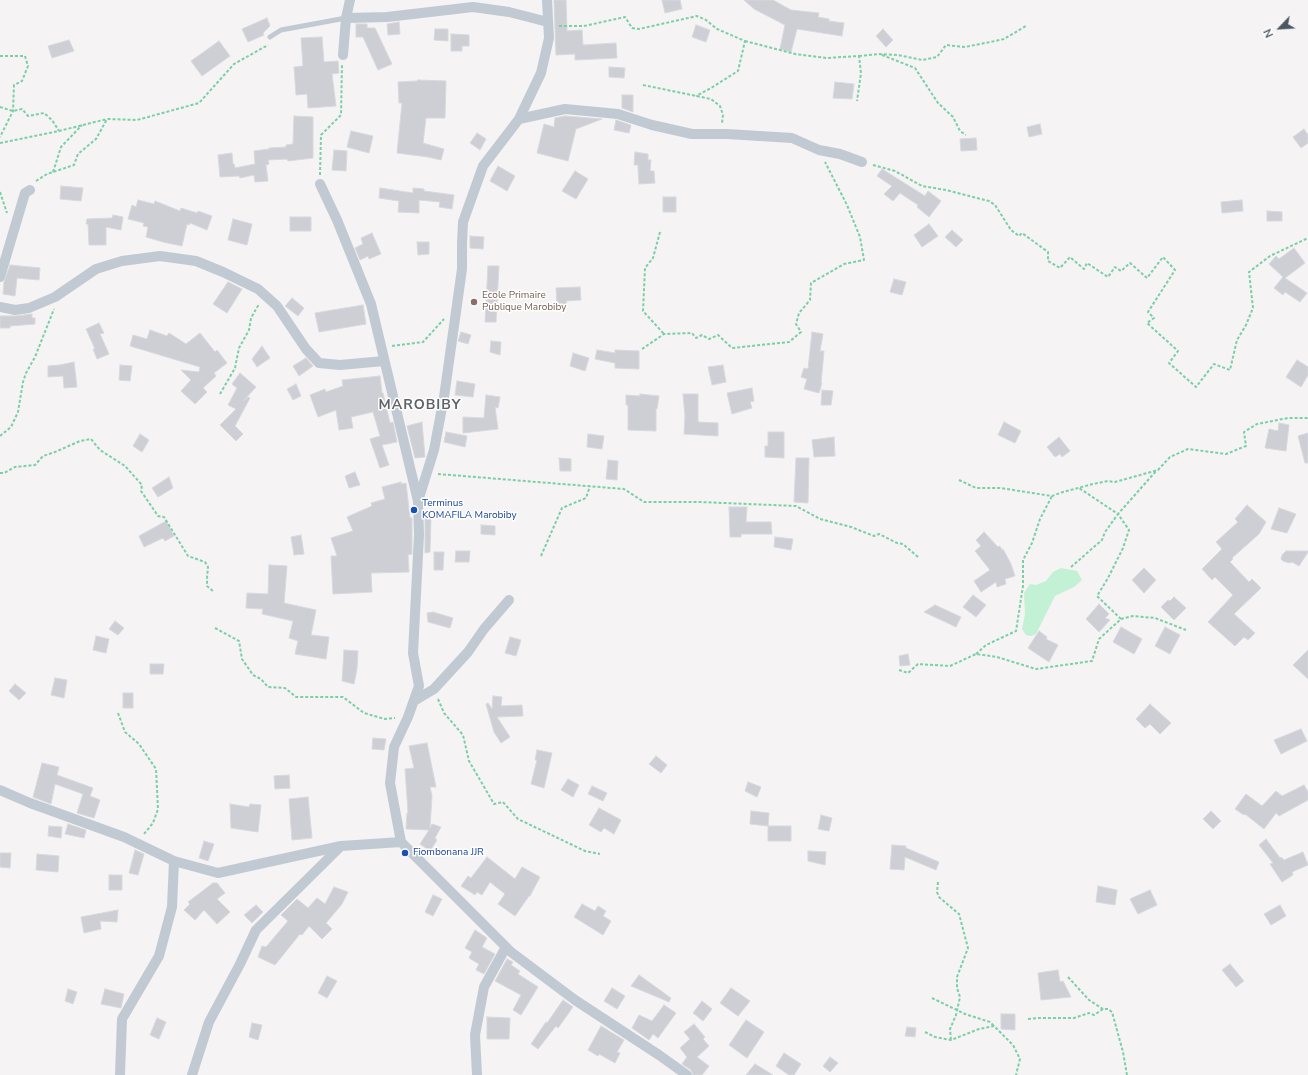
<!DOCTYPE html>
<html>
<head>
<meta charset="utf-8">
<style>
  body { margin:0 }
  #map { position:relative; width:1308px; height:1075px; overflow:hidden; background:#f5f3f3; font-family:"Nunito Sans",sans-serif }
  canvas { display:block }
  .north { position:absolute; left:1260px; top:8px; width:40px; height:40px; -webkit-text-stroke:3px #fff; paint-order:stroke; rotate:245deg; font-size:11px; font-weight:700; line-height:16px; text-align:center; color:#4a5661 }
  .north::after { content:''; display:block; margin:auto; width:14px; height:18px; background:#4a5661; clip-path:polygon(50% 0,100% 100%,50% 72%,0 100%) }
</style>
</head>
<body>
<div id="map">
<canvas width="1308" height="1075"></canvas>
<div class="north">N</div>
</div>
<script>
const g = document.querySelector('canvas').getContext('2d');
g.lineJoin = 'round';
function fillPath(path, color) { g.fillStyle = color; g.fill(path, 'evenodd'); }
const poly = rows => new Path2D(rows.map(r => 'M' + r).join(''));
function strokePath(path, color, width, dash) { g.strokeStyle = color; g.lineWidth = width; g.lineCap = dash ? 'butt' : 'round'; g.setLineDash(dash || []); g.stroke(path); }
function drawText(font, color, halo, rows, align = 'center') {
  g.font = font + ' "Nunito Sans",sans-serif'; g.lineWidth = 3; g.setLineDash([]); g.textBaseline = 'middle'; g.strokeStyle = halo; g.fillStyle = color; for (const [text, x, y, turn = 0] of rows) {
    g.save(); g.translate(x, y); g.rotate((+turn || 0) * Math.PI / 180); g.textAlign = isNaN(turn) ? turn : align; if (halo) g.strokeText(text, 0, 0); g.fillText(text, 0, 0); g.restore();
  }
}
fillPath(poly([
  [1061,568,1077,571,1082,580,1074,587,1055,596,1036,634,1031,636,1026,635,1022,629,1025,614,1024,593,1030,584,1036,585,1046,581,1053,572]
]), '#c3f1d5');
const building = poly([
  [554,0,566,0,567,31,582,30,583,45,616,43,617,58,575,60,575,54,556,55,554,0],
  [662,0,680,0,682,9,665,13,662,0],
  [744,0,773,0,791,10,819,13,818,17,829,19,829,21,844,23,842,36,797,29,791,52,780,49,785,25,754,9,744,0],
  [267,18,270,26,263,33,264,35,248,42,242,29,267,18],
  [399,22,400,34,388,35,387,24,399,22],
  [356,24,367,24,367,28,375,28,392,64,378,70,363,37,356,37,356,24],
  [696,25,710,30,706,42,692,37,696,25],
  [435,29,448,29,448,41,434,40,435,29],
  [883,29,893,40,886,47,876,36,883,29],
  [451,34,469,35,469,46,462,46,462,51,451,51,451,34],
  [322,37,324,62,338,61,339,73,332,74,336,106,308,108,307,94,296,95,294,67,303,66,301,38,322,37],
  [69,40,74,51,52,58,48,46,69,40],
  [219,41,230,56,202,76,191,61,219,41],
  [609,67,625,68,624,78,609,77,609,67],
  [418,80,446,81,445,118,426,118,423,143,444,149,441,160,428,157,397,153,402,103,399,103,398,82,417,81,418,80],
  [835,82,854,84,852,99,833,98,835,82],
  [622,95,633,95,633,112,622,108,622,95],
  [294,116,313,117,313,158,288,161,287,159,268,160,269,164,266,165,268,181,255,182,254,175,240,178,239,176,220,177,218,155,232,153,233,164,234,164,235,168,255,164,254,151,269,149,269,148,286,147,286,145,293,144,294,116],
  [565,116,602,119,576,129,568,161,537,153,544,124,554,127,555,118,565,116],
  [616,120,631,125,629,133,614,130,616,120],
  [1040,124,1042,134,1029,137,1027,127,1040,124],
  [1304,129,1308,135,1308,143,1301,148,1293,137,1304,129],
  [351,131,373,136,369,153,347,147,351,131],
  [477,133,486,139,480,150,470,143,477,133],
  [976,138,977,150,961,151,960,139,976,138],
  [334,150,347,151,346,171,332,170,334,150],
  [635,152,648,154,648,160,651,160,650,171,654,171,655,183,639,184,638,168,638,165,634,165,635,152],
  [498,166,515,176,507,191,490,181,498,166],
  [882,169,925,196,928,191,941,201,929,217,917,207,918,205,900,193,893,201,884,194,892,186,877,176,882,169],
  [575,171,588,179,576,199,562,191,575,171],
  [61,186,83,188,81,201,60,199,61,186],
  [380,188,413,193,413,188,424,189,424,191,454,195,452,209,439,207,440,202,419,200,419,213,398,212,399,201,379,198,380,188],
  [663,197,676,197,676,212,663,212,663,197],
  [138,200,154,204,155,201,180,211,181,208,197,213,198,211,212,216,207,230,190,223,189,225,187,224,182,246,163,242,146,237,148,227,143,226,144,223,128,219,132,205,136,207,138,200],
  [1242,200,1243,211,1222,213,1221,202,1242,200],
  [1267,211,1282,212,1282,221,1267,221,1267,211],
  [113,215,123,217,121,230,106,227,106,245,89,245,88,224,86,224,87,219,112,218,113,215],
  [290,217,311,217,311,231,290,231,290,217],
  [233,219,252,224,247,245,228,240,233,219],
  [929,224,938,236,922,247,914,235,929,224],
  [952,230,963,240,956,247,945,237,952,230],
  [372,233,381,254,369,259,368,256,360,260,355,248,363,244,361,238,372,233],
  [470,236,484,237,483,249,470,248,470,236],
  [417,242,429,242,429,254,418,255,417,242],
  [1294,248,1305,263,1285,278,1307,293,1300,302,1285,292,1283,295,1274,288,1283,277,1269,264,1276,256,1279,259,1294,248],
  [10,265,40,268,39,280,17,278,15,296,3,294,4,282,10,265],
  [488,266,499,266,496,322,485,322,488,266],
  [894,279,906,282,902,295,890,292,894,279],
  [228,282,242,289,227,313,213,304,228,282],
  [580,287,581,300,566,301,567,305,557,305,556,288,580,287],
  [292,298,304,308,298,316,285,306,292,298],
  [363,305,366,324,319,332,315,313,363,305],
  [32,314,32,318,35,318,35,324,10,326,10,328,0,328,0,316,16,316,32,314],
  [99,323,104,333,100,334,109,354,97,359,93,349,95,349,86,329,99,323],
  [150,330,167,336,169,333,186,344,200,333,215,352,217,350,227,363,214,373,216,376,203,388,207,392,195,404,181,391,191,380,181,370,199,372,200,367,130,346,133,335,147,339,150,330],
  [461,332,471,335,468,344,458,341,461,332],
  [812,332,823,334,820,351,824,351,821,383,822,383,819,393,804,389,807,379,801,377,804,368,808,369,812,332],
  [491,341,501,342,500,355,490,352,491,341],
  [262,346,270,358,257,367,252,359,262,346],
  [597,350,615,353,615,350,639,351,639,369,615,368,615,363,595,359,597,350],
  [573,353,589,358,585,371,570,366,573,353],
  [306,358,313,366,299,376,293,366,306,358],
  [1297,360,1308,367,1308,375,1301,387,1286,377,1297,360],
  [74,362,77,387,64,388,63,376,48,377,48,366,60,365,74,362],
  [120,365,132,366,130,381,119,380,120,365],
  [723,365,726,382,712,385,708,367,723,365],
  [240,373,256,387,243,401,248,397,250,398,235,426,243,434,236,441,220,425,236,409,228,405,237,388,232,384,240,373],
  [380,376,382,393,383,393,390,423,393,422,397,442,382,445,389,465,380,468,370,439,380,436,373,412,351,417,353,428,339,430,336,410,318,417,310,395,325,389,326,392,343,386,342,380,380,376],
  [457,381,475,384,473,397,455,395,457,381],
  [296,384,301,396,293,400,287,389,296,384],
  [752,388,754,401,750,402,752,408,732,414,727,393,752,388],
  [822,390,833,391,831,405,821,405,822,390],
  [640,394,659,396,657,409,656,408,656,431,628,430,628,405,626,405,626,395,640,396,640,394],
  [683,394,698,394,698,422,718,423,718,436,684,434,685,416,683,394],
  [486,395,500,397,498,408,495,407,498,429,463,433,463,417,484,418,486,395],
  [422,422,425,457,415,458,407,426,422,422],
  [1004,422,1021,431,1015,443,998,435,1004,422],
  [1279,423,1289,425,1286,451,1265,448,1269,429,1278,431,1279,423],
  [446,432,467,436,465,447,444,442,446,432],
  [768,432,784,432,784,458,765,457,765,446,768,446,768,432],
  [1308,433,1308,463,1305,463,1298,436,1308,433],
  [140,434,149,440,142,452,133,446,140,434],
  [588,434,604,436,602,449,587,447,588,434],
  [834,437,835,456,814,457,812,440,834,437],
  [1059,437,1070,451,1062,457,1060,454,1055,457,1047,447,1059,437],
  [559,458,571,459,571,471,560,471,559,458],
  [796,458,809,458,808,503,794,502,796,458],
  [608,460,618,461,617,480,606,479,608,460],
  [355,472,360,485,349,488,345,476,355,472],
  [169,477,173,488,158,497,152,488,169,477],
  [401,482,401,484,406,483,410,518,412,518,412,554,408,555,409,572,371,573,372,592,333,594,331,556,337,556,331,538,353,531,347,517,372,506,371,503,385,499,382,487,401,482],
  [1247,505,1266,522,1259,534,1232,558,1233,559,1230,562,1249,582,1252,579,1261,588,1234,614,1255,633,1248,640,1244,637,1235,646,1208,622,1233,595,1215,577,1212,580,1202,569,1222,549,1216,542,1238,522,1235,519,1247,505],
  [729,507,747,507,746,522,771,522,772,534,741,534,741,537,730,537,729,507],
  [1279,508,1296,514,1287,533,1271,529,1279,508],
  [425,518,431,518,430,552,425,553,425,518],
  [166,521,174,536,165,541,163,538,144,547,139,536,166,521],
  [481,525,495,526,495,535,481,534,481,525],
  [984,532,998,547,1000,546,1002,550,1003,549,1011,564,1015,576,1005,579,1006,584,997,587,996,582,981,592,974,581,990,570,975,551,981,546,976,540,984,532],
  [301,535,304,554,294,555,291,537,301,535],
  [775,537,793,539,791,550,774,547,775,537],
  [456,551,470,551,469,562,455,562,456,551],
  [1286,551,1308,551,1308,552,1299,566,1292,562,1289,563,1283,561,1281,559,1282,555,1286,551],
  [434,552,444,552,443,570,434,570,434,552],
  [269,565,287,566,284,603,316,610,311,635,329,637,326,659,295,654,298,641,289,638,293,621,262,614,263,609,246,608,247,593,268,594,269,565],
  [1144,568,1156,580,1144,593,1132,580,1144,568],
  [973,595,986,605,976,617,963,607,973,595],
  [1174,597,1186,608,1174,620,1161,607,1168,600,1170,601,1174,597],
  [1099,604,1109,614,1105,618,1110,620,1099,632,1086,619,1099,604],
  [935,605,961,617,956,627,924,612,935,605],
  [433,612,453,618,450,628,428,622,427,613,433,612],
  [115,621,124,628,118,635,109,629,115,621],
  [1121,627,1142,639,1134,654,1113,642,1121,627],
  [1165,627,1180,635,1170,654,1155,646,1165,627],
  [1039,631,1047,637,1046,639,1058,645,1049,662,1028,648,1039,631],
  [96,636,109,639,106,653,93,650,96,636],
  [510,637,521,640,516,656,505,653,510,637],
  [344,650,358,651,357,669,354,684,342,681,344,650],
  [1308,650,1308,679,1293,665,1308,650],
  [908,654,910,665,900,666,899,656,908,654],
  [150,664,164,664,163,674,150,674,150,664],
  [55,678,67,680,64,698,51,695,55,678],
  [15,684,26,693,19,700,9,691,15,684],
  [123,693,133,693,133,708,123,708,123,693],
  [493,696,502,697,501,706,522,705,523,716,497,717,510,737,501,743,494,732,486,704,488,703,492,709,493,696],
  [1150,704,1171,723,1160,734,1150,724,1145,728,1136,719,1150,704],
  [1301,729,1307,741,1281,754,1274,740,1301,729],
  [373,738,386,739,384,750,372,749,373,738],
  [427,743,436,787,430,787,432,796,430,828,432,824,441,827,435,838,437,840,430,851,420,844,429,830,406,829,407,813,408,813,405,769,414,768,409,746,427,743],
  [537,750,552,753,544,788,531,784,537,760,535,760,537,750],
  [656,756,667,765,661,773,649,764,656,756],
  [42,763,59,767,57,775,93,788,90,796,100,800,94,818,77,813,83,794,55,784,51,804,33,797,42,763],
  [289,775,290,788,275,789,274,776,289,775],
  [568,779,579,785,573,797,561,790,568,779],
  [748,782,761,787,757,797,745,791,748,782],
  [1304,785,1308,792,1308,800,1279,816,1276,813,1264,829,1245,814,1244,815,1235,809,1246,794,1262,806,1276,791,1282,796,1304,785],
  [592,786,607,793,603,801,588,794,592,786],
  [308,797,312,838,292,840,289,799,308,797],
  [230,804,249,807,250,804,261,805,258,832,231,828,230,804],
  [599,808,621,820,614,834,604,828,601,832,589,825,599,808],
  [751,811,769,813,768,826,750,824,751,811],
  [1211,811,1221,821,1213,829,1203,819,1211,811],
  [821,815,832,818,829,831,818,829,821,815],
  [68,824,86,830,84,838,65,834,68,824],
  [49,826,62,827,61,838,48,836,49,826],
  [768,826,791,826,791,841,768,841,768,826],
  [1266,839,1280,858,1281,857,1284,860,1303,852,1308,865,1292,872,1293,875,1282,882,1270,864,1273,863,1259,845,1266,839],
  [204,841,214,844,208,861,199,858,204,841],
  [892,845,906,846,906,848,939,862,936,870,905,857,904,870,890,869,892,845],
  [135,850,144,854,138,875,129,873,135,850],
  [808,851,826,852,825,865,808,861,808,851],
  [0,853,11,853,10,868,0,867,0,853],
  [37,854,59,856,58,872,36,870,37,854],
  [487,857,515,879,522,867,540,877,530,896,529,896,515,916,498,904,505,894,490,882,482,895,477,892,475,895,461,886,468,876,471,878,487,857],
  [109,875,122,875,122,890,109,890,109,875],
  [213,883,217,883,225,893,217,899,230,912,217,924,204,910,195,920,184,910,190,904,188,902,213,883],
  [1098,886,1117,890,1115,905,1096,902,1098,886],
  [334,887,348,892,342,904,326,923,332,929,322,939,309,926,302,935,300,934,275,965,258,957,262,946,266,947,288,921,281,915,297,899,308,908,317,898,325,904,334,887],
  [1150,890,1157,905,1138,914,1130,899,1150,890],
  [433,895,442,899,433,916,425,912,433,895],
  [582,904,595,911,598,906,606,911,603,916,611,921,603,935,574,917,582,904],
  [256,905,263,912,252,923,244,915,256,905],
  [1280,905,1286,916,1271,925,1264,914,1280,905],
  [118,910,117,922,100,921,101,929,84,933,81,917,118,910],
  [475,930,487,938,482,947,495,954,484,974,476,970,479,964,469,958,472,952,465,948,475,930],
  [507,959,513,962,511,965,520,971,518,974,538,987,521,1015,513,1010,521,995,495,981,507,959],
  [1230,964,1244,981,1236,987,1222,970,1230,964],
  [1058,970,1060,982,1063,981,1071,997,1041,1000,1038,973,1058,970],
  [639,975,671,998,669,1002,631,986,639,975],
  [327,976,337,981,327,998,318,993,327,976],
  [612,988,625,996,617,1009,604,1001,612,988],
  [731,988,750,1001,738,1016,720,1003,731,988],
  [68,989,77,992,73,1004,65,1001,68,989],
  [105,989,124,994,121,1008,101,1004,105,989],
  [563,1000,573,1007,558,1028,556,1026,538,1049,531,1044,546,1022,547,1023,563,1000],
  [702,1001,712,1009,703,1021,693,1013,702,1001],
  [664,1005,676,1013,658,1038,653,1034,649,1040,632,1028,639,1015,652,1021,664,1005],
  [1001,1014,1015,1014,1015,1030,1001,1029,1001,1014],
  [487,1017,510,1018,509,1039,487,1039,487,1017],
  [157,1018,166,1022,159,1039,150,1035,157,1018],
  [746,1020,764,1032,747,1058,729,1045,746,1020],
  [252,1023,262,1025,258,1040,249,1037,252,1023],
  [694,1024,705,1037,703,1039,709,1046,697,1057,709,1066,702,1075,693,1075,691,1070,682,1064,687,1057,680,1048,690,1039,684,1032,694,1024],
  [601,1026,624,1040,617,1052,620,1053,615,1063,599,1054,598,1056,588,1050,601,1026],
  [907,1027,916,1028,915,1037,905,1036,907,1027],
  [784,1053,801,1064,794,1075,789,1075,776,1066,784,1053],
  [830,1057,838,1063,830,1072,823,1066,830,1057],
  [755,1064,773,1075,746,1075,755,1064]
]);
fillPath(building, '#cdcfd5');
strokePath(building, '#d7d9de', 1);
strokePath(poly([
  [559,26,584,26,625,17,632,28,639,29,697,16,706,20,717,29,745,41,738,71,711,88,696,96],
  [745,41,795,54,827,58,859,56,861,73,857,101],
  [882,55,915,68,938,103,953,117,960,131,966,135],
  [0,56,25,56,28,66,22,81,14,85,13,111,0,137],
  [859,56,879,54,898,55,922,60,937,57,946,45,965,47,995,41,1004,39,1026,26],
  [643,85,711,99,720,106,723,115,722,123],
  [0,107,13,111,22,109,28,116,44,113,52,120,59,131],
  [0,143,59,131,107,119],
  [873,165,895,171,922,186,946,190,989,201,995,205,1011,230,1019,236,1022,233,1048,252,1048,261,1060,268,1070,257,1084,269,1087,263,1108,277,1115,267,1121,271,1130,263,1147,278,1163,257,1175,270,1148,312,1154,318,1147,323,1178,351,1169,363,1196,387,1214,364,1230,370,1237,340,1246,325,1253,308,1249,272,1270,256,1308,238],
  [53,172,61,147,82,125],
  [320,175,321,135,341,115,342,65],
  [36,181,47,174,74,165,78,154,96,139,107,119,137,120,199,103,234,64,268,45],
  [0,192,7,213],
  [660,232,653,258,645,268,643,311,664,334],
  [392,346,423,342,444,319],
  [642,349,664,334,692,333,696,338,702,335,709,339,718,335,732,348,789,342,801,332,796,324,799,313,810,300,811,283,844,264,864,260,860,237,847,205,825,162],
  [220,394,235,368,239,348,249,330,251,318,259,304],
  [0,436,11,427,18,412,23,382,26,373,35,357,54,309],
  [0,473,4,473,15,467,35,465,43,456,55,452,80,441,91,439,100,450,125,466,142,485,141,491,158,516,164,517,188,556,205,562,208,567,207,578,207,586,214,592],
  [438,474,624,489,644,502,700,502,796,506,820,519,851,527,874,536,879,534,897,543,903,544,918,557],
  [959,480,976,488,1000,488,1052,496,1063,492,1093,484,1108,481,1115,482,1158,470,1170,457,1188,449,1226,454,1246,446,1244,432,1257,424,1288,418,1308,418],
  [541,556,562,508,586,498,590,486],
  [1071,567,1102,540,1105,532,1118,514,1079,488],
  [1121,619,1097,596,1108,578,1123,548,1129,530,1118,514,1157,470],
  [215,628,239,641,242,659,253,675,261,679,268,687,285,688,296,697,343,697,364,713,385,719,395,718],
  [976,654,986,645,1016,631,1023,586,1023,560,1032,543,1040,519,1052,496],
  [899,670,908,673,918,664,950,666,976,654,997,657,1036,669,1092,661,1099,639,1121,619,1133,616,1155,618,1186,630],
  [438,699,444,713,463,735,469,761,494,804,503,802,518,819,585,851,600,854],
  [118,713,125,732,139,744,156,769,158,809,153,823,144,834],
  [938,882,937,892,939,897,959,914,968,948,957,977,957,988,960,997,956,1015,950,1029,951,1040],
  [1068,977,1089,1000,1103,1009],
  [932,998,965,1014,990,1022,994,1026],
  [1028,1019,1039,1018,1074,1018,1089,1013,1094,1015,1103,1009,1108,1009,1112,1012,1123,1052,1127,1075],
  [925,1032,935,1037,951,1040,979,1029,994,1026,1013,1045,1020,1059,1016,1075]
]), '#7ad0a6', 2, [3, 2]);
strokePath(poly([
  [270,37,281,30,346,18]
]), '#c1cad2', 5);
strokePath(poly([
  [346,18,387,17,473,7,509,12,548,22],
  [343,55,346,18,350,0],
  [519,119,565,109,618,114,652,125,692,134,727,134,792,138,819,150,840,154,862,162],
  [320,184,337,220,371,304,418,501,419,535,413,653,419,686,408,717,394,747,390,783,401,842,511,952,575,1000,659,1055,687,1075],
  [0,277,25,193,30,190],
  [0,307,15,310,29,308,55,297,96,269,122,261,160,256,196,261,223,272,258,289,277,306,306,349,319,363,340,365,384,361],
  [418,501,434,450,444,397,462,269,462,243,463,222,483,166,519,119,541,73,549,38,547,0],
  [414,701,434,689,468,652,484,629,509,600],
  [0,790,30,803,124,837,174,861,172,907,159,956,122,1019,120,1075],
  [174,861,218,873,341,846,401,842],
  [192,1075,209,1022,240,964,256,930,341,846],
  [477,1075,475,1035,484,987,506,947]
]), '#c1cad2', 10);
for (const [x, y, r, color] of [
  [474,302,4,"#8d6e63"],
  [414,510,4,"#1a4fb4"],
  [405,853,4,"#1a4fb4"]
]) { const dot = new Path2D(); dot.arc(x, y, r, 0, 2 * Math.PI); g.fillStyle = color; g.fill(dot); strokePath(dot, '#fff', 1.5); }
drawText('10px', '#785e54', '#fff', [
  ["Ecole Primaire",482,296],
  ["Publique Marobiby",482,308]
], 'left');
drawText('10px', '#164399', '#fff', [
  ["Terminus",422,504],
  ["KOMAFILA Marobiby",422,516],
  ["Fiombonana JJR",413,853]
], 'left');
g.letterSpacing = '1px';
drawText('bold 14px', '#5f6368', '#fff', [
  ["MAROBIBY",420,406]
]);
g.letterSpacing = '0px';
</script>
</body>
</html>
